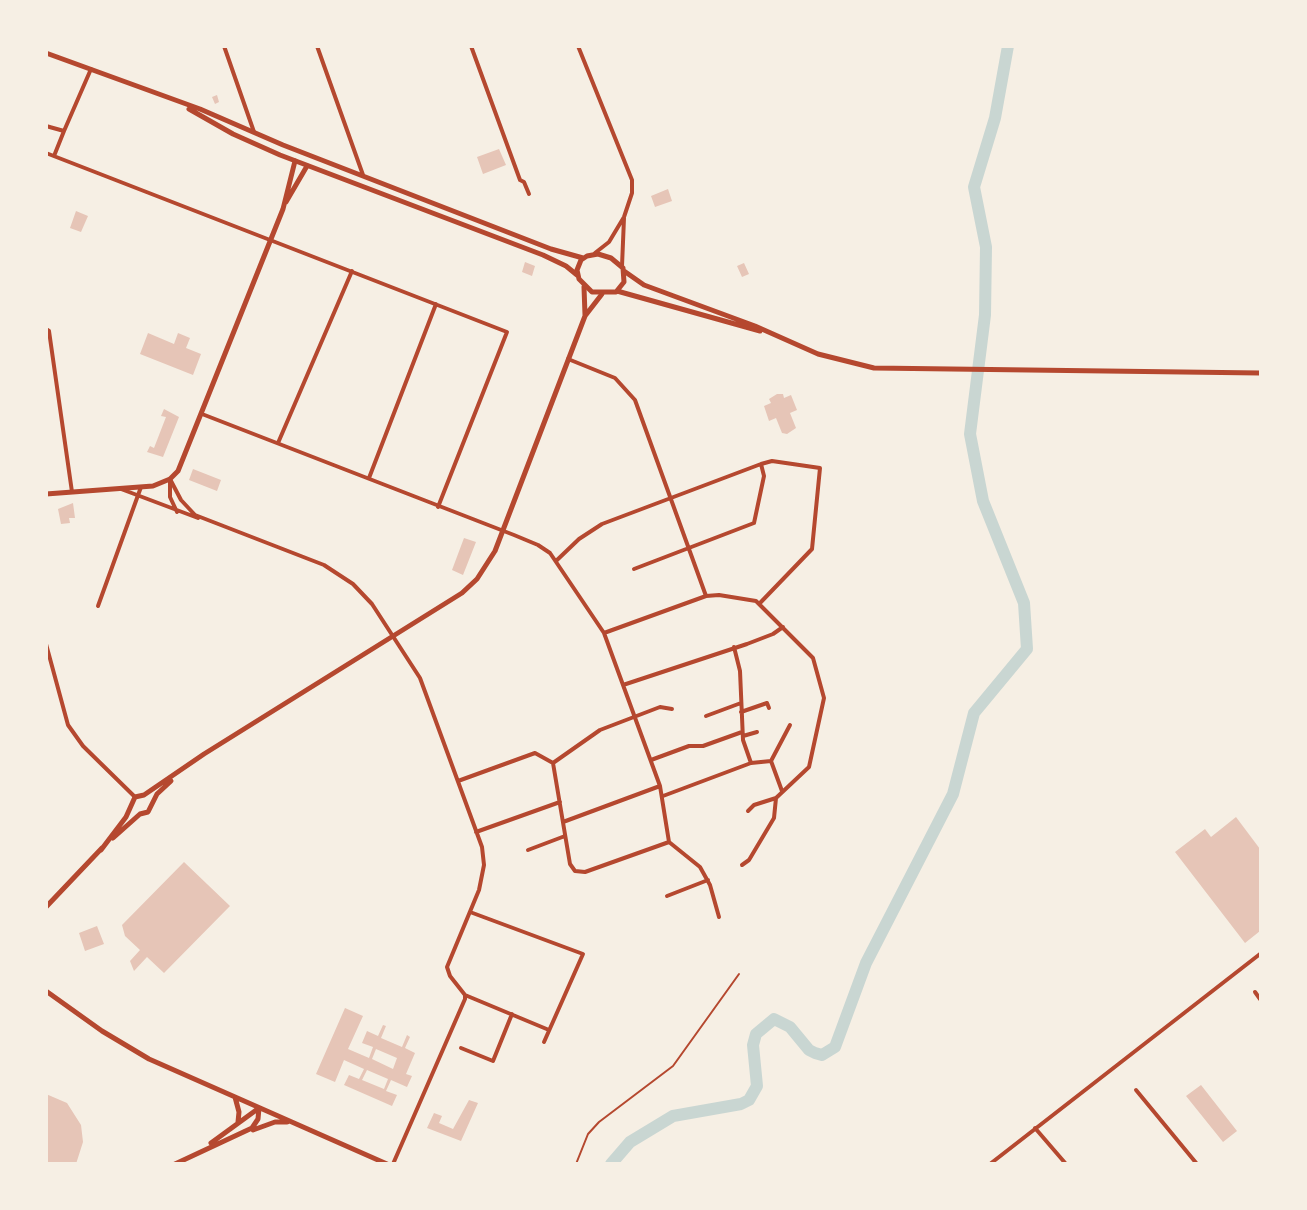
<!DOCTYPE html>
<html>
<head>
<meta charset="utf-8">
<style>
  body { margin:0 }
  #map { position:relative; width:1307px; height:1210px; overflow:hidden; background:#f6efe4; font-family:"Titillium Web",sans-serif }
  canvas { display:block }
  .frame { position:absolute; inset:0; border:48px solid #f6efe4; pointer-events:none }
</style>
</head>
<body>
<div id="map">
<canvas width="1307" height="1210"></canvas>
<div class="frame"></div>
</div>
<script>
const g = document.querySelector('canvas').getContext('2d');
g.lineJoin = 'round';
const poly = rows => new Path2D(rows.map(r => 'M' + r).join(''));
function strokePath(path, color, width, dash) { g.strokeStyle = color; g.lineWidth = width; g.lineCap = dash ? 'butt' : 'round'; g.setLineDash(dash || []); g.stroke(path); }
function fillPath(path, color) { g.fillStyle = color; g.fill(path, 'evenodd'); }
strokePath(poly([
  [611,1164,630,1142,673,1116,741,1104,749,1100,757,1086,753,1045,756,1034,774,1019,790,1027,809,1050,815,1053,822,1055,835,1047,866,963,953,794,974,713,1027,649,1024,603,983,501,970,434,985,315,986,247,974,187,995,118,1008,46]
]), '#c9d6d2', 12);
fillPath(poly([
  [217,95,219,102,215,104,212,97],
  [499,149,506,165,483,174,477,157],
  [668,189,672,201,655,207,651,196],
  [76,211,88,216,81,232,70,228],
  [525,262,535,266,532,276,522,272],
  [744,263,749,274,742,277,737,266],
  [148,333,174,344,178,333,190,338,186,348,201,354,193,375,140,354],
  [777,394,783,394,784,398,791,395,797,410,790,413,796,428,787,434,782,433,776,418,769,421,764,406,771,403,769,399],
  [164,409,179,417,163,457,147,452,150,446,154,448,166,417,161,416],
  [193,469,221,480,217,491,189,480],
  [73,503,75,518,69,518,70,523,61,524,58,509],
  [464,538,476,542,463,575,452,570],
  [1236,817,1260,849,1260,931,1245,943,1175,852,1205,829,1211,837],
  [184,862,230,906,164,973,147,957,134,971,130,961,140,950,125,936,122,925],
  [97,926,104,944,85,951,79,933],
  [345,1008,363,1016,348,1049,369,1058,373,1047,362,1043,367,1031,378,1036,383,1025,386,1026,381,1038,402,1047,407,1035,410,1037,405,1048,415,1053,406,1074,412,1076,407,1087,391,1080,386,1091,397,1095,392,1106,344,1085,349,1075,359,1079,364,1069,344,1060,335,1082,316,1074],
  [376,1049,397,1058,393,1069,372,1059],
  [367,1070,388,1079,384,1089,362,1080],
  [1201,1085,1237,1131,1223,1142,1186,1096],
  [46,1094,67,1103,81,1125,83,1142,76,1164,46,1164],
  [469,1100,478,1103,461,1141,427,1128,434,1113,442,1116,439,1123,453,1129]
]), '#e6c5b7');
strokePath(poly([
  [576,1164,588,1134,599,1122,673,1066,739,974]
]), '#b5482f', 2);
strokePath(poly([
  [224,46,254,132],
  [317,46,363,175],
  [471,46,520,180,524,182,529,194],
  [578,46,632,180,632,193,624,217,609,242,595,253],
  [46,126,64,131,91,69],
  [46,153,507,332,438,507],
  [54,156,64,131],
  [622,266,624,218],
  [46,329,49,331,72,492],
  [568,359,615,378,635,400,706,596],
  [202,414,514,535,538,545,550,553,604,633,660,786,669,842,700,867,710,885,719,917],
  [278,443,352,271],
  [369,478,436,304],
  [170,479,181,500,195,515,324,565,353,584,372,604,420,678,482,847,484,865,479,890,447,967,450,976,465,995,465,999,393,1164],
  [170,480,170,497,177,512],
  [121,489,198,518],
  [556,561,579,539,602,524,761,464,772,461,820,468,812,549,760,603],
  [634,569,754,523,764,476,761,464],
  [98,606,141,487],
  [604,633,706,596,719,595,756,601,813,658,824,698,809,767,776,798,774,818,749,860,742,865],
  [46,644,68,725,83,746,135,797],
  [623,685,747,644,773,634,783,627],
  [741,712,767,703,769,708],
  [706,716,741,703],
  [743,736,757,732],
  [651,760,689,746,703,746,742,732],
  [771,761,782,791],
  [751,763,771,761,790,725],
  [458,781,535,753,553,763],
  [663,796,751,763,743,740,740,671,734,647],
  [748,811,754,805,776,798],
  [563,822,660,786],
  [476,832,560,802],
  [669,842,585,872,575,871,570,864,553,763,600,730,660,707,672,709],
  [528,850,565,836],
  [667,896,708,880],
  [470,912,583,954,544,1042],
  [1255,992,1260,999],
  [465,995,549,1030],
  [461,1048,493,1061,512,1014],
  [1136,1090,1197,1164],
  [1035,1128,1066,1164],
  [990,1164,1260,954]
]), '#b5482f', 4);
strokePath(poly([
  [286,202,307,166],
  [584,287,585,315],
  [46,494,153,486,170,479,178,471,283,209,295,161],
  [113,838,140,814,148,812,157,794,171,781],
  [101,850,126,817,135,797,144,795,204,754,462,593,477,579,495,551,585,316,602,294],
  [46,907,102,848],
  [46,991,102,1031,149,1059,387,1164],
  [235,1097,239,1112,238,1122],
  [253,1130,275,1122,287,1122],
  [211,1143,259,1108],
  [175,1164,252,1128,258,1119,259,1108]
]), '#b5482f', 5);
strokePath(poly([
  [46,53,200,109,283,145,551,249,583,258],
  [189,109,233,134,280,155,543,255,566,266,577,275],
  [598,254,611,258,623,268,624,282,616,292,592,292,579,279,577,270,581,260,587,256,598,254],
  [624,271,644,285,755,326,818,354,874,368,1260,373],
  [617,291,760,331]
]), '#b5482f', 5);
</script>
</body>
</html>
